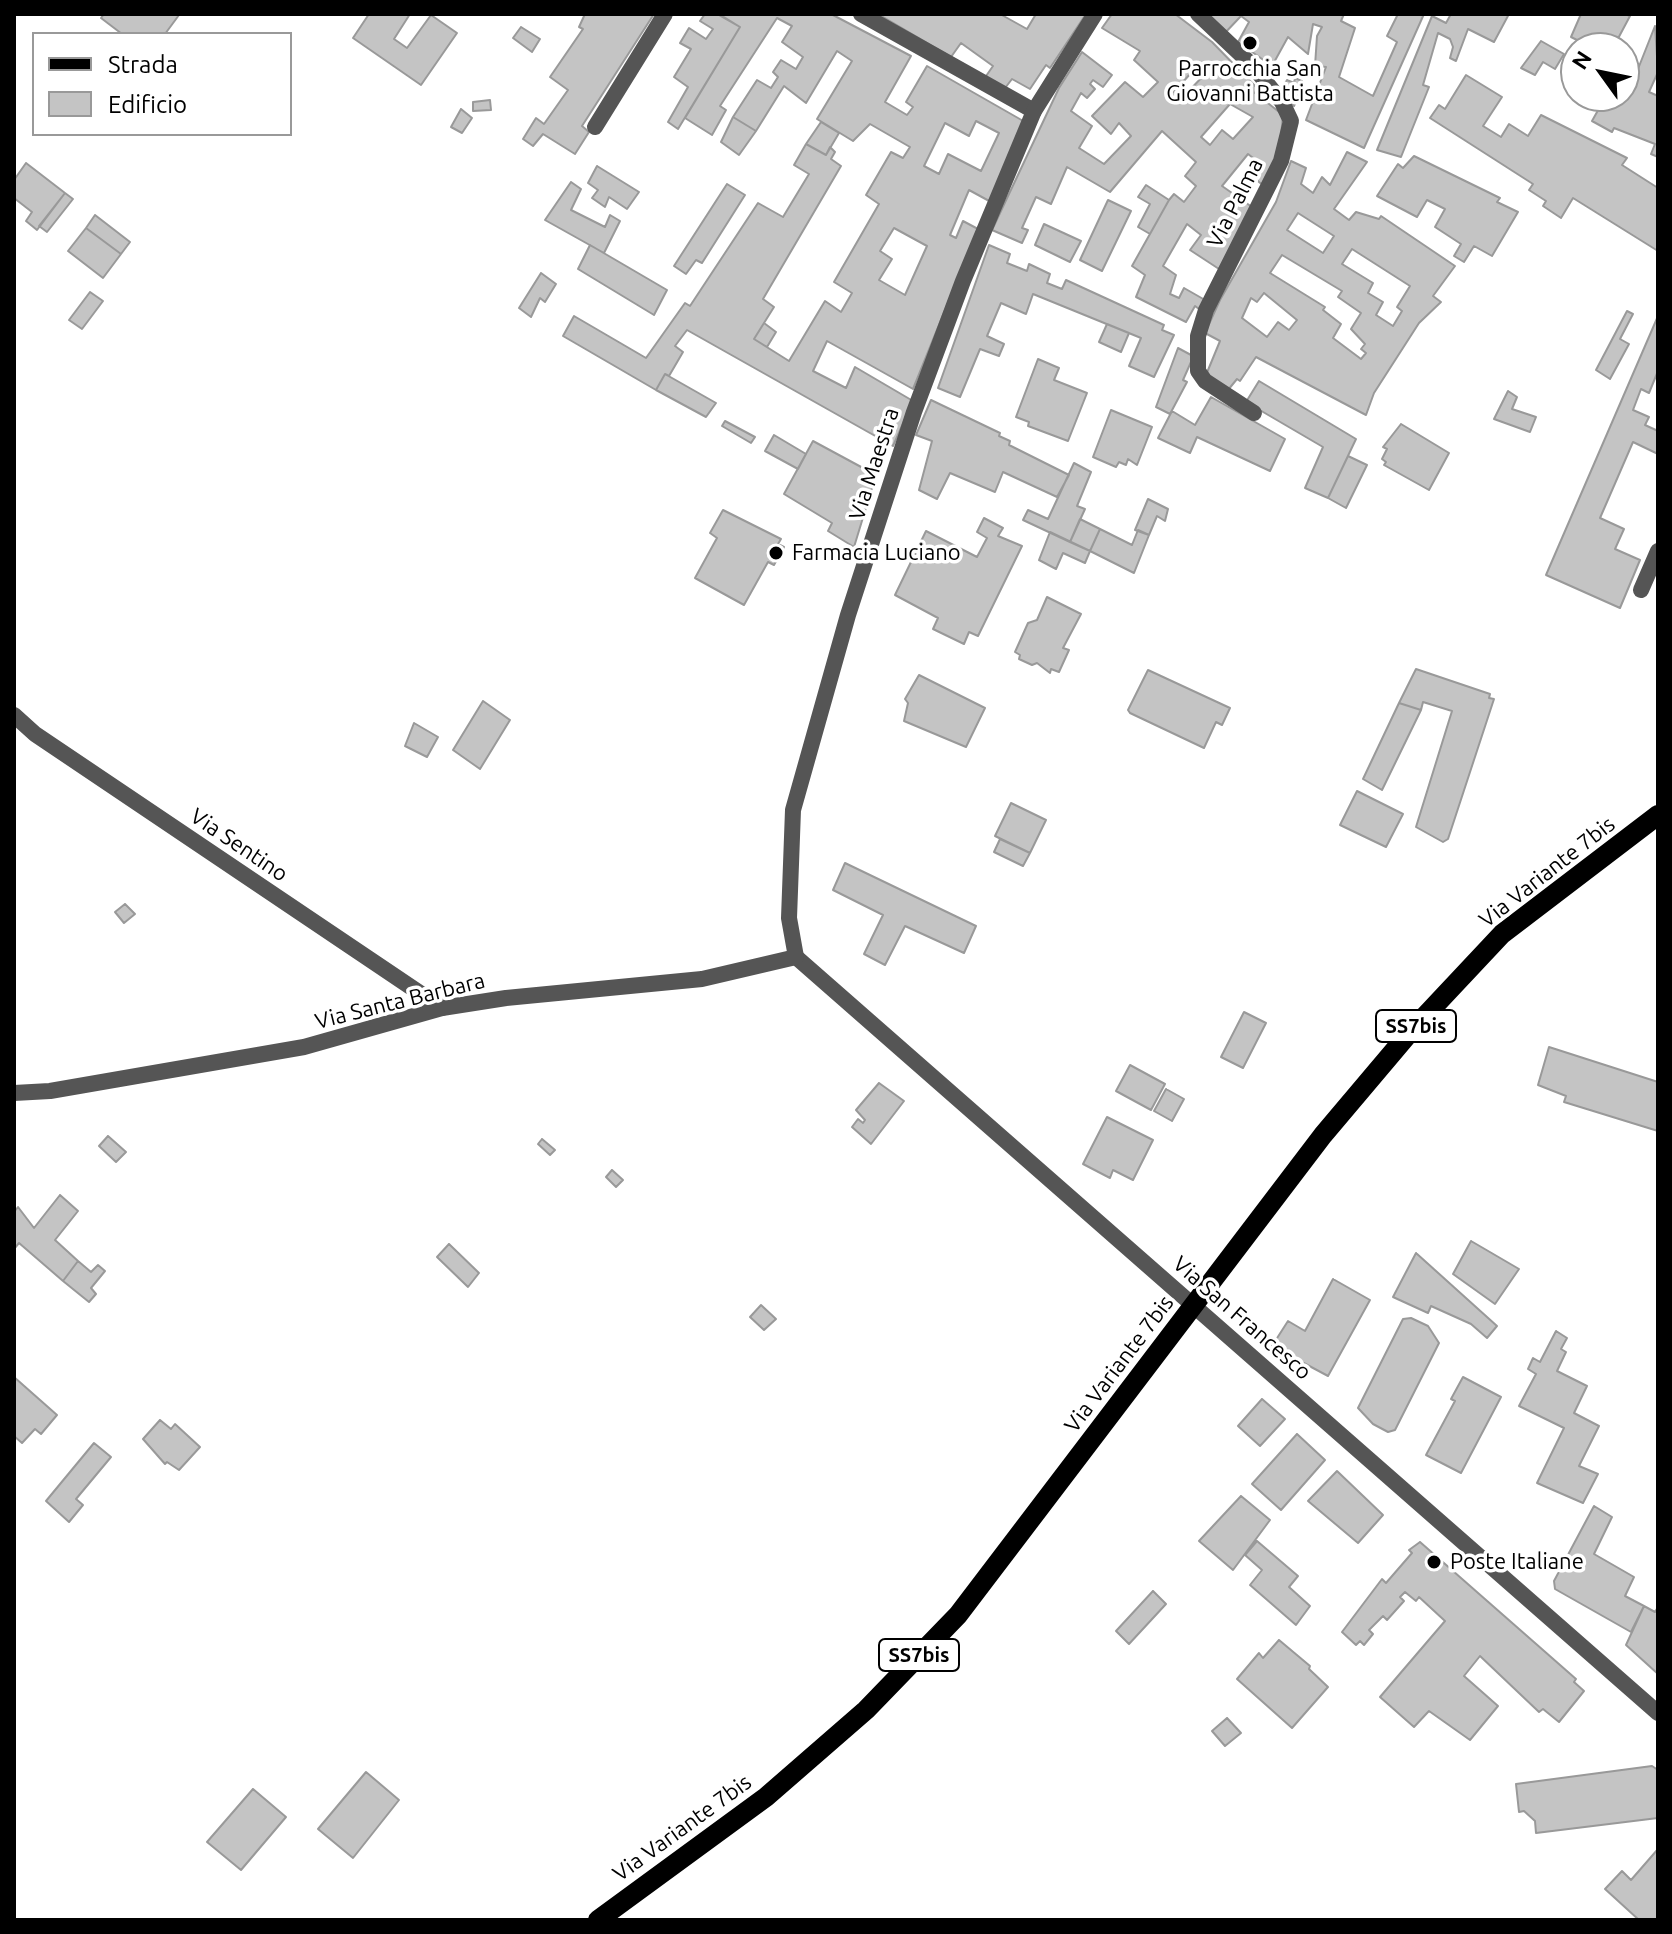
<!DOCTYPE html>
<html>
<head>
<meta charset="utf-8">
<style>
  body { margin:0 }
  #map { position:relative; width:1672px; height:1934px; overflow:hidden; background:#fff; font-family:Ubuntu,sans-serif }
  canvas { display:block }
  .frame { position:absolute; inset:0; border:16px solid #000; pointer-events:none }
  .legend { position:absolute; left:32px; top:32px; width:260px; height:104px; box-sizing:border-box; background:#fff; border:2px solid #999; margin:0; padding:10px 14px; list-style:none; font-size:24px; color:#000 }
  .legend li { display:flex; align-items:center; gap:16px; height:40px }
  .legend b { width:40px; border:2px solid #999 }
  .north { position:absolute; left:1560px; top:32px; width:80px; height:80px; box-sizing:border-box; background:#fff; border:2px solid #999; border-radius:50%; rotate:303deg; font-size:22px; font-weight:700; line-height:32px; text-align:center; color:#000 }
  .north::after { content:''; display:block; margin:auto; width:28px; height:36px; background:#000; clip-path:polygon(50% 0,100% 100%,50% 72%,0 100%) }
</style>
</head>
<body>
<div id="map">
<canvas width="1672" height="1934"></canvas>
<div class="frame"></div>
<ul class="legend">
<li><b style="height:10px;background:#000"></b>Strada</li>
<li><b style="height:22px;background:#c4c4c4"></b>Edificio</li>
</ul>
<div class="north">N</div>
</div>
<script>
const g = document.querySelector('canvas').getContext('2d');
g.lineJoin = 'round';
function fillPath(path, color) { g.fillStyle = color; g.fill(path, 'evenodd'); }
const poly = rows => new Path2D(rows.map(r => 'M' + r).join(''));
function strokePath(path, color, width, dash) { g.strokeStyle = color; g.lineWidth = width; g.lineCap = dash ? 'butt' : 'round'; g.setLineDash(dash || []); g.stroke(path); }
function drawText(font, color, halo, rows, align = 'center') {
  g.font = font + ' Ubuntu,sans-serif'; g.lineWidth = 7; g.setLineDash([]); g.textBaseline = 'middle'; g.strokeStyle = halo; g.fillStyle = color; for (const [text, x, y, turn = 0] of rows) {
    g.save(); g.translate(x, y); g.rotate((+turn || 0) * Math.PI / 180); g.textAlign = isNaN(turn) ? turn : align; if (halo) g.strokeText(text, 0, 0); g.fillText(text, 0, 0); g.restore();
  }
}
const building = poly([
  [104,14,178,14,179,15,165,34,122,34,101,18,104,14],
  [369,14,410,14,394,39,407,48,431,15,457,33,421,85,353,38,369,14],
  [585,14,654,14,582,126,589,132,575,154,543,134,533,146,523,139,536,118,544,124,568,90,550,77,583,29,579,27,585,14],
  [705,14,717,14,740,27,678,129,668,122,688,87,674,77,691,49,680,43,689,28,706,39,713,29,700,21,705,14],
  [831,14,911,56,885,102,907,115,913,107,906,102,927,66,1025,122,991,202,969,190,950,235,956,238,963,221,978,229,913,389,827,341,813,371,846,388,855,367,913,401,893,446,687,330,675,346,683,352,669,376,665,374,656,390,563,336,574,316,646,358,685,303,690,306,758,203,783,217,809,174,794,165,806,144,826,155,830,147,835,152,831,159,841,166,763,299,774,307,754,339,789,361,825,301,841,312,852,293,834,282,879,204,866,195,891,152,903,158,910,147,870,124,853,141,817,119,852,61,837,51,806,103,784,86,756,131,733,117,757,80,771,88,778,77,773,72,781,60,796,69,803,57,782,42,792,26,777,18,720,106,726,110,712,135,685,118,740,27,719,14,831,14],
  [976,121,999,133,981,171,948,154,939,174,924,166,945,123,969,136,976,121],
  [894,228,927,246,905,295,879,280,892,259,880,251,894,228],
  [878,14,1000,14,1027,29,1036,14,1086,14,1050,68,1046,65,1030,89,1012,79,1002,92,984,79,993,66,961,43,951,57,878,14],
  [1112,14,1175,14,1212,42,1257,88,1255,93,1283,115,1279,156,1264,186,1254,178,1261,164,1248,154,1222,186,1252,207,1219,269,1190,250,1201,235,1187,224,1163,266,1176,275,1170,294,1179,298,1184,288,1205,300,1199,309,1195,306,1186,322,1136,297,1145,275,1132,266,1169,200,1174,194,1184,202,1196,186,1185,176,1196,162,1162,131,1110,192,1067,167,1051,204,1036,197,1022,228,1028,230,1022,243,992,230,1059,88,1082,52,1112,75,1103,87,1093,80,1090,84,1095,89,1087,98,1081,93,1071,111,1092,126,1079,148,1104,164,1131,136,1119,123,1111,134,1092,116,1125,82,1143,97,1158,82,1134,60,1140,51,1102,28,1112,14],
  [1199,64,1208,71,1181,99,1174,92,1199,64],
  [1230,104,1253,117,1233,139,1222,130,1210,145,1201,137,1230,104],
  [1205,14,1344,14,1341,21,1355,28,1339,77,1373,96,1397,42,1387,36,1398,14,1424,14,1364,148,1306,120,1326,67,1315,66,1317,36,1322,27,1313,24,1308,54,1288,37,1272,66,1238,42,1249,22,1241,16,1224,34,1205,14],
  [1451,14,1509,14,1494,42,1468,29,1456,61,1450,58,1453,47,1450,39,1438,33,1423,85,1429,87,1401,157,1377,150,1432,16,1446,23,1451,14],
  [1581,14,1625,14,1630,16,1613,48,1593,48,1571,37,1581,14],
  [1655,26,1658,72,1649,92,1658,96,1658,157,1651,154,1655,144,1614,128,1612,132,1592,121,1606,96,1624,96,1624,69,1636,74,1655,26],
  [521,27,540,39,532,52,513,38,521,27],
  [1541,41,1564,54,1555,69,1543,62,1535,75,1521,68,1541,41],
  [1466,75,1502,97,1483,126,1501,137,1509,124,1528,136,1541,115,1627,158,1622,165,1658,188,1658,251,1573,198,1561,218,1543,206,1546,201,1529,190,1533,184,1430,118,1439,105,1445,109,1466,75],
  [1295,78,1302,81,1302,88,1294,106,1280,92,1287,80,1294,83,1295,78],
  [490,100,491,110,473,111,473,102,490,100],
  [461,109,472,118,462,133,451,127,461,109],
  [733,117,756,131,739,155,721,142,733,117],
  [821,122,839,133,826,155,806,144,821,122],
  [1347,152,1367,162,1334,209,1349,220,1356,212,1379,219,1381,216,1455,266,1433,296,1441,302,1419,323,1374,393,1366,415,1256,357,1240,381,1237,379,1228,390,1206,375,1220,341,1205,333,1220,300,1276,202,1291,161,1306,168,1301,184,1313,193,1322,177,1330,185,1347,152],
  [1298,213,1334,236,1323,253,1287,230,1298,213],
  [1352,249,1410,286,1397,307,1402,311,1393,326,1376,315,1383,302,1368,293,1373,283,1342,264,1352,249],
  [1282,255,1342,291,1338,297,1361,313,1351,329,1365,344,1361,349,1366,353,1361,359,1333,338,1341,324,1323,310,1325,307,1270,273,1282,255],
  [1264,293,1297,320,1289,330,1278,322,1267,337,1242,318,1251,298,1257,302,1264,293],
  [1414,156,1500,198,1497,202,1518,212,1492,256,1474,246,1464,262,1454,256,1461,244,1435,227,1445,209,1427,200,1417,217,1377,196,1398,164,1403,168,1414,156],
  [26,163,65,193,37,230,26,221,32,212,14,198,14,180,26,163],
  [597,166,639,192,627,209,609,197,605,207,592,198,598,190,588,183,597,166],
  [571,182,581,189,571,210,605,227,610,215,620,221,604,253,545,220,571,182],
  [727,184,745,195,702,263,696,260,686,274,674,266,727,184],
  [1146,185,1169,200,1150,234,1138,227,1150,204,1138,197,1146,185],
  [65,193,73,199,47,232,39,226,65,193],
  [1108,200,1131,211,1102,271,1080,260,1108,200],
  [95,215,130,242,121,254,86,228,95,215],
  [1044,224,1081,241,1070,262,1035,245,1044,224],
  [86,228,121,254,103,278,68,251,86,228],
  [590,245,667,290,654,315,578,269,590,245],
  [989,245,1010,254,1007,263,1027,271,1029,264,1050,274,1047,283,1062,289,1066,280,1164,325,1162,330,1174,335,1154,377,1129,366,1141,338,1033,294,1026,314,1001,303,987,336,1004,344,999,356,980,349,960,397,938,388,989,245],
  [541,273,556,284,545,302,540,298,531,317,519,308,541,273],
  [90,292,103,301,82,329,69,320,90,292],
  [1627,311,1633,314,1620,339,1629,344,1610,379,1596,370,1627,311],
  [1658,316,1658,371,1649,393,1641,389,1633,410,1649,417,1645,425,1658,431,1658,454,1633,442,1600,518,1624,529,1615,549,1640,560,1620,608,1546,575,1658,316],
  [764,323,776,332,767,347,754,339,764,323],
  [1107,324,1129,333,1121,352,1099,342,1107,324],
  [1178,348,1191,355,1191,362,1183,380,1187,382,1170,414,1156,407,1178,348],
  [1038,359,1059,368,1054,380,1087,393,1068,441,1028,426,1029,422,1016,417,1038,359],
  [665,374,716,403,706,417,656,390,665,374],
  [1259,381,1356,439,1328,498,1305,488,1323,447,1246,402,1259,381],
  [1508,391,1517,397,1512,409,1536,417,1530,432,1494,419,1508,391],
  [1211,397,1285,439,1270,471,1197,437,1190,453,1158,438,1172,411,1195,425,1211,397],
  [931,400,1000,433,999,436,1010,441,1009,445,1069,475,1057,497,1003,472,995,492,950,473,937,499,919,490,932,441,916,435,931,400],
  [1111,410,1152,427,1137,465,1128,459,1126,465,1119,462,1116,467,1093,457,1111,410],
  [725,421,755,437,751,443,722,426,725,421],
  [1401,424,1449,453,1429,490,1384,465,1386,462,1382,459,1387,449,1383,447,1401,424],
  [774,435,806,454,798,469,765,451,774,435],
  [813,441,876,475,854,547,828,531,832,523,784,494,813,441],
  [1348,456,1367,465,1346,508,1328,498,1348,456],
  [1074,463,1091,472,1077,506,1085,509,1070,542,1023,520,1028,510,1048,519,1074,463],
  [1148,499,1168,509,1165,521,1157,516,1149,535,1135,530,1148,499],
  [723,510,781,539,778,544,784,547,774,565,768,562,744,605,695,578,717,538,710,533,723,510],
  [984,518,1003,528,998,536,1022,546,978,636,969,632,964,644,933,629,938,618,895,595,926,531,977,557,987,538,977,532,984,518],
  [1080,519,1100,529,1090,551,1070,542,1080,519],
  [1100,529,1132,545,1138,530,1149,535,1134,573,1090,551,1100,529],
  [1050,532,1090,551,1085,563,1063,553,1056,569,1039,560,1050,532],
  [1047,597,1081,614,1063,648,1069,650,1059,672,1051,669,1050,673,1037,663,1032,665,1019,659,1020,655,1015,652,1028,623,1037,620,1047,597],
  [1416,669,1490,694,1489,698,1494,699,1448,839,1443,842,1416,827,1452,711,1423,702,1421,710,1399,703,1416,669],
  [1148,670,1230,708,1222,725,1216,722,1204,748,1130,713,1128,710,1148,670],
  [919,675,985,708,966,747,904,721,908,703,905,699,919,675],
  [483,701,510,720,480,769,453,750,483,701],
  [1399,703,1421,710,1382,790,1363,779,1399,703],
  [414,723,438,737,427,757,405,746,414,723],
  [1357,791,1403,814,1386,847,1340,825,1357,791],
  [1011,803,1046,820,1030,853,995,836,1011,803],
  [1000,839,1030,853,1023,866,994,852,1000,839],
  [845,863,976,926,964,953,905,926,885,965,864,954,883,915,833,890,845,863],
  [125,904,135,914,124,923,115,912,125,904],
  [1244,1012,1266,1023,1243,1068,1221,1057,1244,1012],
  [1549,1047,1658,1082,1658,1131,1564,1102,1566,1096,1538,1085,1549,1047],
  [1130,1065,1165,1084,1151,1110,1116,1091,1130,1065],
  [879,1083,904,1101,871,1144,852,1127,858,1119,863,1123,865,1120,856,1110,879,1083],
  [1166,1089,1184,1099,1172,1121,1154,1111,1166,1089],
  [1107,1117,1153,1140,1133,1180,1113,1170,1110,1178,1083,1164,1107,1117],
  [108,1136,126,1152,116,1162,99,1146,108,1136],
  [542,1139,555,1150,550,1155,538,1144,542,1139],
  [612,1170,623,1180,616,1187,606,1177,612,1170],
  [60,1195,78,1211,55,1240,78,1261,63,1281,19,1243,14,1249,14,1212,18,1207,34,1228,60,1195],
  [1471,1241,1519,1269,1495,1304,1453,1274,1471,1241],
  [449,1244,479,1273,468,1287,437,1257,449,1244],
  [1416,1253,1497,1326,1487,1338,1471,1324,1431,1306,1428,1313,1393,1297,1416,1253],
  [78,1261,91,1272,98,1265,105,1271,91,1288,96,1294,89,1302,63,1281,78,1261],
  [1333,1279,1370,1300,1328,1376,1272,1346,1288,1321,1305,1331,1333,1279],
  [761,1305,776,1319,764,1330,750,1317,761,1305],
  [1411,1318,1428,1326,1439,1343,1395,1430,1388,1432,1373,1424,1358,1408,1403,1319,1411,1318],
  [1556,1331,1567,1338,1561,1349,1566,1352,1557,1371,1587,1386,1574,1413,1599,1426,1579,1466,1598,1474,1583,1503,1537,1483,1564,1428,1519,1406,1536,1374,1528,1369,1533,1358,1540,1362,1556,1331],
  [14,1377,57,1415,41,1434,35,1429,22,1443,14,1436,14,1377],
  [1463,1377,1501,1397,1461,1473,1426,1455,1455,1401,1451,1399,1463,1377],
  [1262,1399,1285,1419,1260,1446,1238,1426,1262,1399],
  [160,1420,171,1429,175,1424,200,1447,179,1470,167,1462,165,1464,143,1439,160,1420],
  [1297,1434,1325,1460,1281,1510,1252,1484,1297,1434],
  [94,1443,111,1457,76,1499,83,1505,69,1522,46,1501,94,1443],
  [1337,1471,1383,1515,1358,1543,1308,1501,1337,1471],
  [1241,1496,1270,1520,1233,1570,1199,1541,1241,1496],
  [1594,1506,1612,1517,1594,1554,1634,1577,1625,1596,1644,1606,1631,1632,1555,1589,1554,1581,1594,1506],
  [1257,1541,1298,1576,1289,1587,1310,1606,1296,1625,1250,1585,1262,1570,1245,1555,1257,1541],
  [1420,1542,1576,1679,1574,1682,1584,1691,1559,1722,1543,1709,1539,1712,1480,1656,1464,1676,1498,1706,1470,1740,1429,1711,1414,1727,1380,1697,1445,1621,1419,1597,1416,1601,1405,1592,1400,1597,1404,1601,1387,1620,1383,1616,1369,1630,1373,1634,1364,1645,1360,1641,1356,1645,1342,1632,1382,1579,1386,1583,1412,1553,1409,1550,1420,1542],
  [1153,1591,1166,1604,1129,1644,1116,1631,1153,1591],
  [1644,1606,1655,1612,1658,1607,1658,1674,1626,1645,1644,1606],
  [1279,1640,1310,1666,1309,1669,1328,1687,1292,1728,1237,1679,1259,1653,1263,1658,1279,1640],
  [1227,1718,1241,1733,1225,1746,1212,1731,1227,1718],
  [1652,1766,1658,1770,1658,1818,1536,1833,1535,1821,1524,1811,1519,1812,1516,1784,1652,1766],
  [366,1772,399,1800,353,1858,318,1829,366,1772],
  [253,1789,286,1817,241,1870,207,1842,253,1789],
  [1658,1849,1658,1920,1639,1920,1605,1889,1622,1871,1631,1880,1658,1849]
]);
fillPath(building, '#c4c4c4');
strokePath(building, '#999', 2);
strokePath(poly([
  [861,14,1034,111],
  [1198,14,1252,65,1282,102,1291,121,1281,161,1206,310,1198,336,1198,371,1205,381,1254,413],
  [595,127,665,14],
  [1641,590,1658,551],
  [14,715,35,734,442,1008],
  [796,957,1658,1713]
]), '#555', 16);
strokePath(poly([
  [14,1093,50,1091,304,1047,442,1008,506,998,702,979,796,957,789,918,793,810,848,615,914,412,963,281,1034,111,1095,14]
]), '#555', 16);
strokePath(poly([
  [598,1920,766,1797,866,1710,958,1615,1323,1135,1410,1032,1502,934,1658,815]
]), '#000', 20);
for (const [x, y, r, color] of [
  [1250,43,8,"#000"],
  [776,553,8,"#000"],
  [1434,1562,8,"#000"]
]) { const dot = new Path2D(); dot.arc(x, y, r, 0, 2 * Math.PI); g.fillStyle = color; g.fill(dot); strokePath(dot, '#fff', 3); }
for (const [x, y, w] of [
  [1416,1026,80],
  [919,1655,80]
]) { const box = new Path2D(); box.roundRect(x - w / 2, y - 16, w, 32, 6); g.fillStyle = '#fff'; g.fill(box); strokePath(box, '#000', 2); }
drawText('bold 20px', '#000', null, [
  ["SS7bis",1416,1026],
  ["SS7bis",919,1655]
]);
drawText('22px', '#000', '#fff', [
  ["Parrocchia San",1250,69,"center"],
  ["Giovanni Battista",1250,94,"center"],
  ["Farmacia Luciano",792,553],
  ["Poste Italiane",1450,1562]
], 'left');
drawText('22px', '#000', '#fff', [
  ["Via Palma",1235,203,-63],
  ["Via Maestra",874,464,-72],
  ["Via Sentino",239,845,34],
  ["Via Variante 7bis",1547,872,-38],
  ["Via Santa Barbara",400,1001,-14],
  ["Via San Francesco",1242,1318,41],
  ["Via Variante 7bis",1119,1364,-53],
  ["Via Variante 7bis",682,1828,-36]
]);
</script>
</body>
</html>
